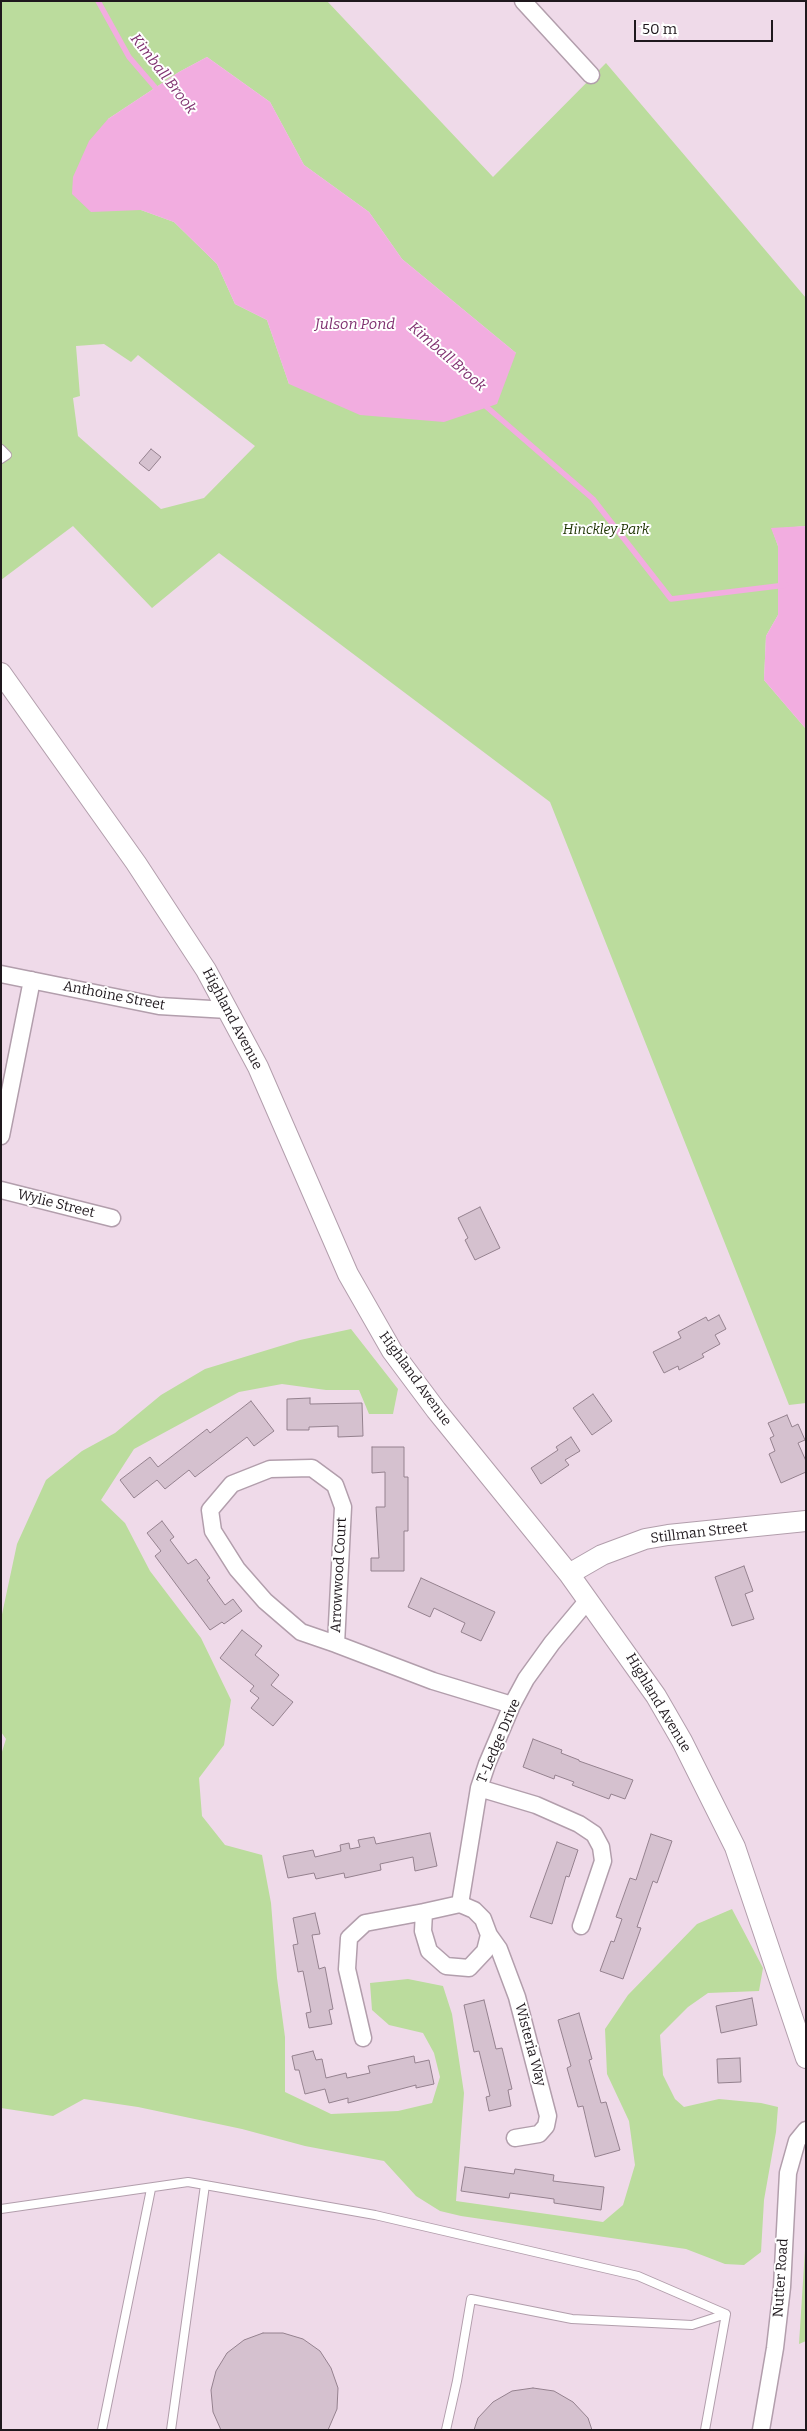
<!DOCTYPE html>
<html>
<head>
<meta charset="utf-8">
<style>
  body { margin:0 }
  #map { position:relative; width:807px; height:2431px; overflow:hidden; background:#efdae9; font-family:Bitter,serif }
  canvas { display:block }
  .frame { position:absolute; inset:0; border:2px solid #1f181d; pointer-events:none }
  .scale { position:absolute; left:634px; top:20px; width:139px; height:22px; box-sizing:border-box; border:2px solid #1f181d; border-top:0; padding-left:6px; font-size:15px; line-height:18px; white-space:nowrap; color:#1f181d; -webkit-text-stroke:4px #fff; paint-order:stroke }
</style>
</head>
<body>
<div id="map">
<canvas width="807" height="2431"></canvas>
<div class="frame"></div>
<div class="scale">50 m</div>
</div>
<script>
const g = document.querySelector('canvas').getContext('2d');
g.lineJoin = 'round';
function fillPath(path, color) { g.fillStyle = color; g.fill(path, 'evenodd'); }
const poly = rows => new Path2D(rows.map(r => 'M' + r).join(''));
function strokePath(path, color, width, dash) { g.strokeStyle = color; g.lineWidth = width; g.lineCap = dash ? 'butt' : 'round'; g.setLineDash(dash || []); g.stroke(path); }
function drawText(font, color, halo, rows, align = 'center') {
  g.font = font + ' Bitter,serif'; g.lineWidth = 4; g.setLineDash([]); g.textBaseline = 'middle'; g.strokeStyle = halo; g.fillStyle = color; for (const [text, x, y, turn = 0] of rows) {
    g.save(); g.translate(x, y); g.rotate((+turn || 0) * Math.PI / 180); g.textAlign = isNaN(turn) ? turn : align; if (halo) g.strokeText(text, 0, 0); g.fillText(text, 0, 0); g.restore();
  }
}
fillPath(poly([
  [1,1,327,1,493,177,606,63,806,298,806,526,772,529,778,546,778,615,766,636,764,680,806,729,806,1403,789,1405,550,802,219,553,152,608,73,526,1,580],
  [207,57,270,102,304,165,369,212,402,259,516,353,289,384,267,320,235,304,217,264,174,222,141,210,108,119,179,72],
  [104,344,131,362,138,355,255,446,204,498,161,509,78,436,73,398,80,396,76,346],
  [351,1329,398,1389,393,1414,369,1414,359,1390,326,1390,282,1384,239,1392,134,1449,101,1500,125,1523,150,1571,201,1638,231,1700,224,1745,199,1778,202,1816,225,1845,262,1855,271,1903,277,1978,285,2037,285,2092,331,2114,398,2111,432,2103,440,2077,434,2053,423,2033,389,2025,372,2010,370,1983,408,1979,443,1986,452,2014,464,2093,456,2201,603,2222,623,2205,635,2165,629,2121,607,2074,605,2029,628,1995,697,1924,732,1909,763,1968,759,1991,708,1993,688,2007,660,2035,663,2075,675,2099,684,2107,719,2099,761,2103,778,2107,776,2132,764,2200,761,2252,744,2265,725,2264,686,2249,461,2216,440,2211,416,2196,384,2161,305,2146,242,2129,138,2107,84,2099,53,2116,1,2108,1,1755,6,1739,1,1732,1,1619,17,1544,46,1480,82,1451,115,1433,161,1395,205,1369,300,1340],
  [806,2234,806,2341,799,2344]
]), '#bbdc9d');
fillPath(poly([
  [207,57,270,102,304,165,369,212,402,259,516,353,497,404,444,422,360,415,289,384,267,320,235,304,217,264,174,222,141,210,91,212,72,194,73,177,89,141,108,119,179,72],
  [806,526,806,729,764,680,766,636,778,615,778,546,771,528]
]), '#f2ade0');
strokePath(poly([
  [98,1,129,57,160,93],
  [481,402,593,499,671,599,786,585]
]), '#f2ade0', 5.5);
const building = poly([
  [151,449,161,457,149,471,139,463,151,449],
  [480,1207,500,1248,475,1260,465,1240,468,1238,458,1218,480,1207],
  [719,1315,726,1329,715,1335,720,1344,702,1354,704,1357,679,1370,678,1366,664,1373,653,1352,681,1338,678,1332,706,1317,708,1321,719,1315],
  [593,1394,612,1421,592,1435,573,1408,593,1394],
  [310,1398,310,1404,362,1403,363,1436,338,1437,338,1426,309,1427,309,1430,287,1430,287,1399,310,1398],
  [251,1401,274,1431,254,1446,247,1437,195,1477,189,1470,165,1489,157,1480,134,1498,120,1480,150,1457,158,1467,207,1429,210,1433,251,1401],
  [787,1415,792,1427,798,1424,805,1440,798,1443,806,1461,806,1472,781,1483,769,1454,775,1451,770,1438,774,1436,768,1423,787,1415],
  [571,1437,580,1451,565,1460,569,1465,541,1484,531,1468,558,1450,556,1447,571,1437],
  [372,1447,404,1447,404,1477,408,1477,408,1531,404,1531,404,1571,371,1571,371,1558,379,1558,376,1507,385,1507,385,1472,372,1473,372,1447],
  [162,1521,174,1537,170,1540,188,1564,196,1559,210,1578,207,1580,225,1605,233,1599,242,1611,224,1624,222,1622,210,1630,155,1556,161,1551,147,1533,162,1521],
  [744,1566,753,1591,745,1594,754,1619,732,1626,715,1577,744,1566],
  [421,1578,495,1612,481,1641,461,1632,465,1623,434,1608,430,1617,408,1607,421,1578],
  [242,1630,262,1646,255,1655,279,1675,271,1685,293,1702,273,1726,251,1708,259,1698,250,1691,254,1686,220,1658,242,1630],
  [533,1739,562,1750,561,1753,579,1760,579,1761,633,1780,625,1799,611,1794,609,1799,572,1785,574,1782,555,1775,554,1779,523,1767,533,1739],
  [430,1833,437,1866,415,1871,413,1857,380,1864,381,1870,345,1878,344,1873,316,1879,314,1873,288,1878,283,1856,313,1850,315,1857,341,1851,340,1845,349,1843,350,1849,360,1847,358,1840,374,1837,376,1844,430,1833],
  [651,1834,672,1841,657,1883,653,1881,637,1927,641,1928,623,1979,600,1971,611,1941,614,1942,622,1919,616,1917,630,1878,636,1880,651,1834],
  [557,1842,578,1850,569,1877,566,1876,552,1924,530,1917,557,1842],
  [315,1913,320,1934,312,1935,319,1969,325,1967,333,2009,329,2010,332,2024,309,2028,306,2013,311,2012,303,1971,298,1972,293,1945,298,1944,293,1918,315,1913],
  [752,1998,757,2025,721,2033,716,2006,752,1998],
  [484,2000,496,2049,502,2048,512,2089,508,2090,511,2106,489,2111,486,2097,490,2096,479,2051,474,2052,464,2005,484,2000],
  [579,2013,592,2059,589,2060,601,2103,606,2102,620,2150,595,2157,583,2106,578,2107,567,2068,571,2066,558,2020,579,2013],
  [313,2051,316,2060,322,2059,326,2078,346,2073,347,2078,370,2073,368,2066,414,2056,415,2063,429,2060,434,2084,416,2088,416,2085,348,2103,348,2098,329,2103,325,2089,305,2094,299,2070,295,2070,292,2056,313,2051],
  [740,2058,741,2082,718,2083,717,2059,740,2058],
  [465,2167,514,2174,515,2169,554,2175,553,2181,604,2187,601,2210,554,2203,554,2199,510,2193,509,2198,461,2191,465,2167],
  [263,2333,283,2333,303,2339,320,2351,331,2368,338,2388,337,2409,328,2430,221,2430,213,2412,211,2390,216,2371,227,2353,244,2340,263,2333],
  [533,2388,554,2391,573,2402,588,2418,592,2430,474,2430,478,2418,493,2402,512,2391,533,2388]
]);
fillPath(building, '#d5c1cf');
strokePath(building, '#94818e', 1);
const service = poly([
  [1,449,7,455,1,459],
  [1,2209,188,2182,375,2215,638,2276,726,2314,705,2430],
  [102,2430,151,2189],
  [171,2430,205,2185],
  [446,2430,457,2381,471,2299,572,2319,692,2325,726,2314]
]);
const minor = poly([
  [523,1,591,75],
  [1,974,159,1006,228,1010],
  [1,1136,32,980],
  [1,1190,112,1218],
  [336,1644,301,1632,265,1601,237,1569,213,1531,210,1510,232,1484,270,1469,312,1468,335,1485,343,1507,336,1644,433,1681,512,1705],
  [479,1788,536,1805,579,1824,594,1834,601,1847,603,1861,581,1926],
  [460,1904,479,1788,487,1764,512,1705,526,1679,552,1643,588,1600],
  [489,1935,485,1951,469,1968,446,1966,429,1951,423,1931,424,1912,460,1904,474,1910,483,1919,489,1935,499,1949,517,1997,548,2116,546,2126,539,2134,515,2138],
  [363,2038,347,1969,349,1938,365,1923,424,1912],
  [761,2430,775,2348,782,2287,788,2173,797,2141,806,2130]
]);
const tertiary = poly([
  [1,673,136,863,206,970,258,1067,348,1274,392,1351,436,1410,569,1574,656,1696,682,1741,735,1847,806,2058],
  [569,1574,602,1555,645,1539,668,1535,806,1521]
]);
strokePath(service, '#b29eac', 10);
strokePath(minor, '#b29eac', 19);
strokePath(tertiary, '#b29eac', 22);
strokePath(service, '#fff', 8);
strokePath(minor, '#fff', 16);
strokePath(tertiary, '#fff', 20);
drawText('italic 14px', '#1d3300', '#fff', [
  ["Hinckley Park",606,530]
]);
drawText('14px', '#1f181d', '#fff', [
  ["Anthoine Street",114,996,11],
  ["Highland Avenue",232,1019,62],
  ["Wylie Street",56,1204,14],
  ["Highland Avenue",415,1379,54],
  ["Stillman Street",699,1533,-7],
  ["Arrowwood Court",339,1575,-87],
  ["Highland Avenue",658,1703,59],
  ["T-Ledge Drive",499,1741,-67],
  ["Wisteria Way",530,2045,75],
  ["Nutter Road",781,2278,-86]
]);
drawText('italic 15px', '#813371', '#fff', [
  ["Kimball Brook",163,74,52],
  ["Julson Pond",355,325],
  ["Kimball Brook",447,357,41]
]);
</script>
</body>
</html>
